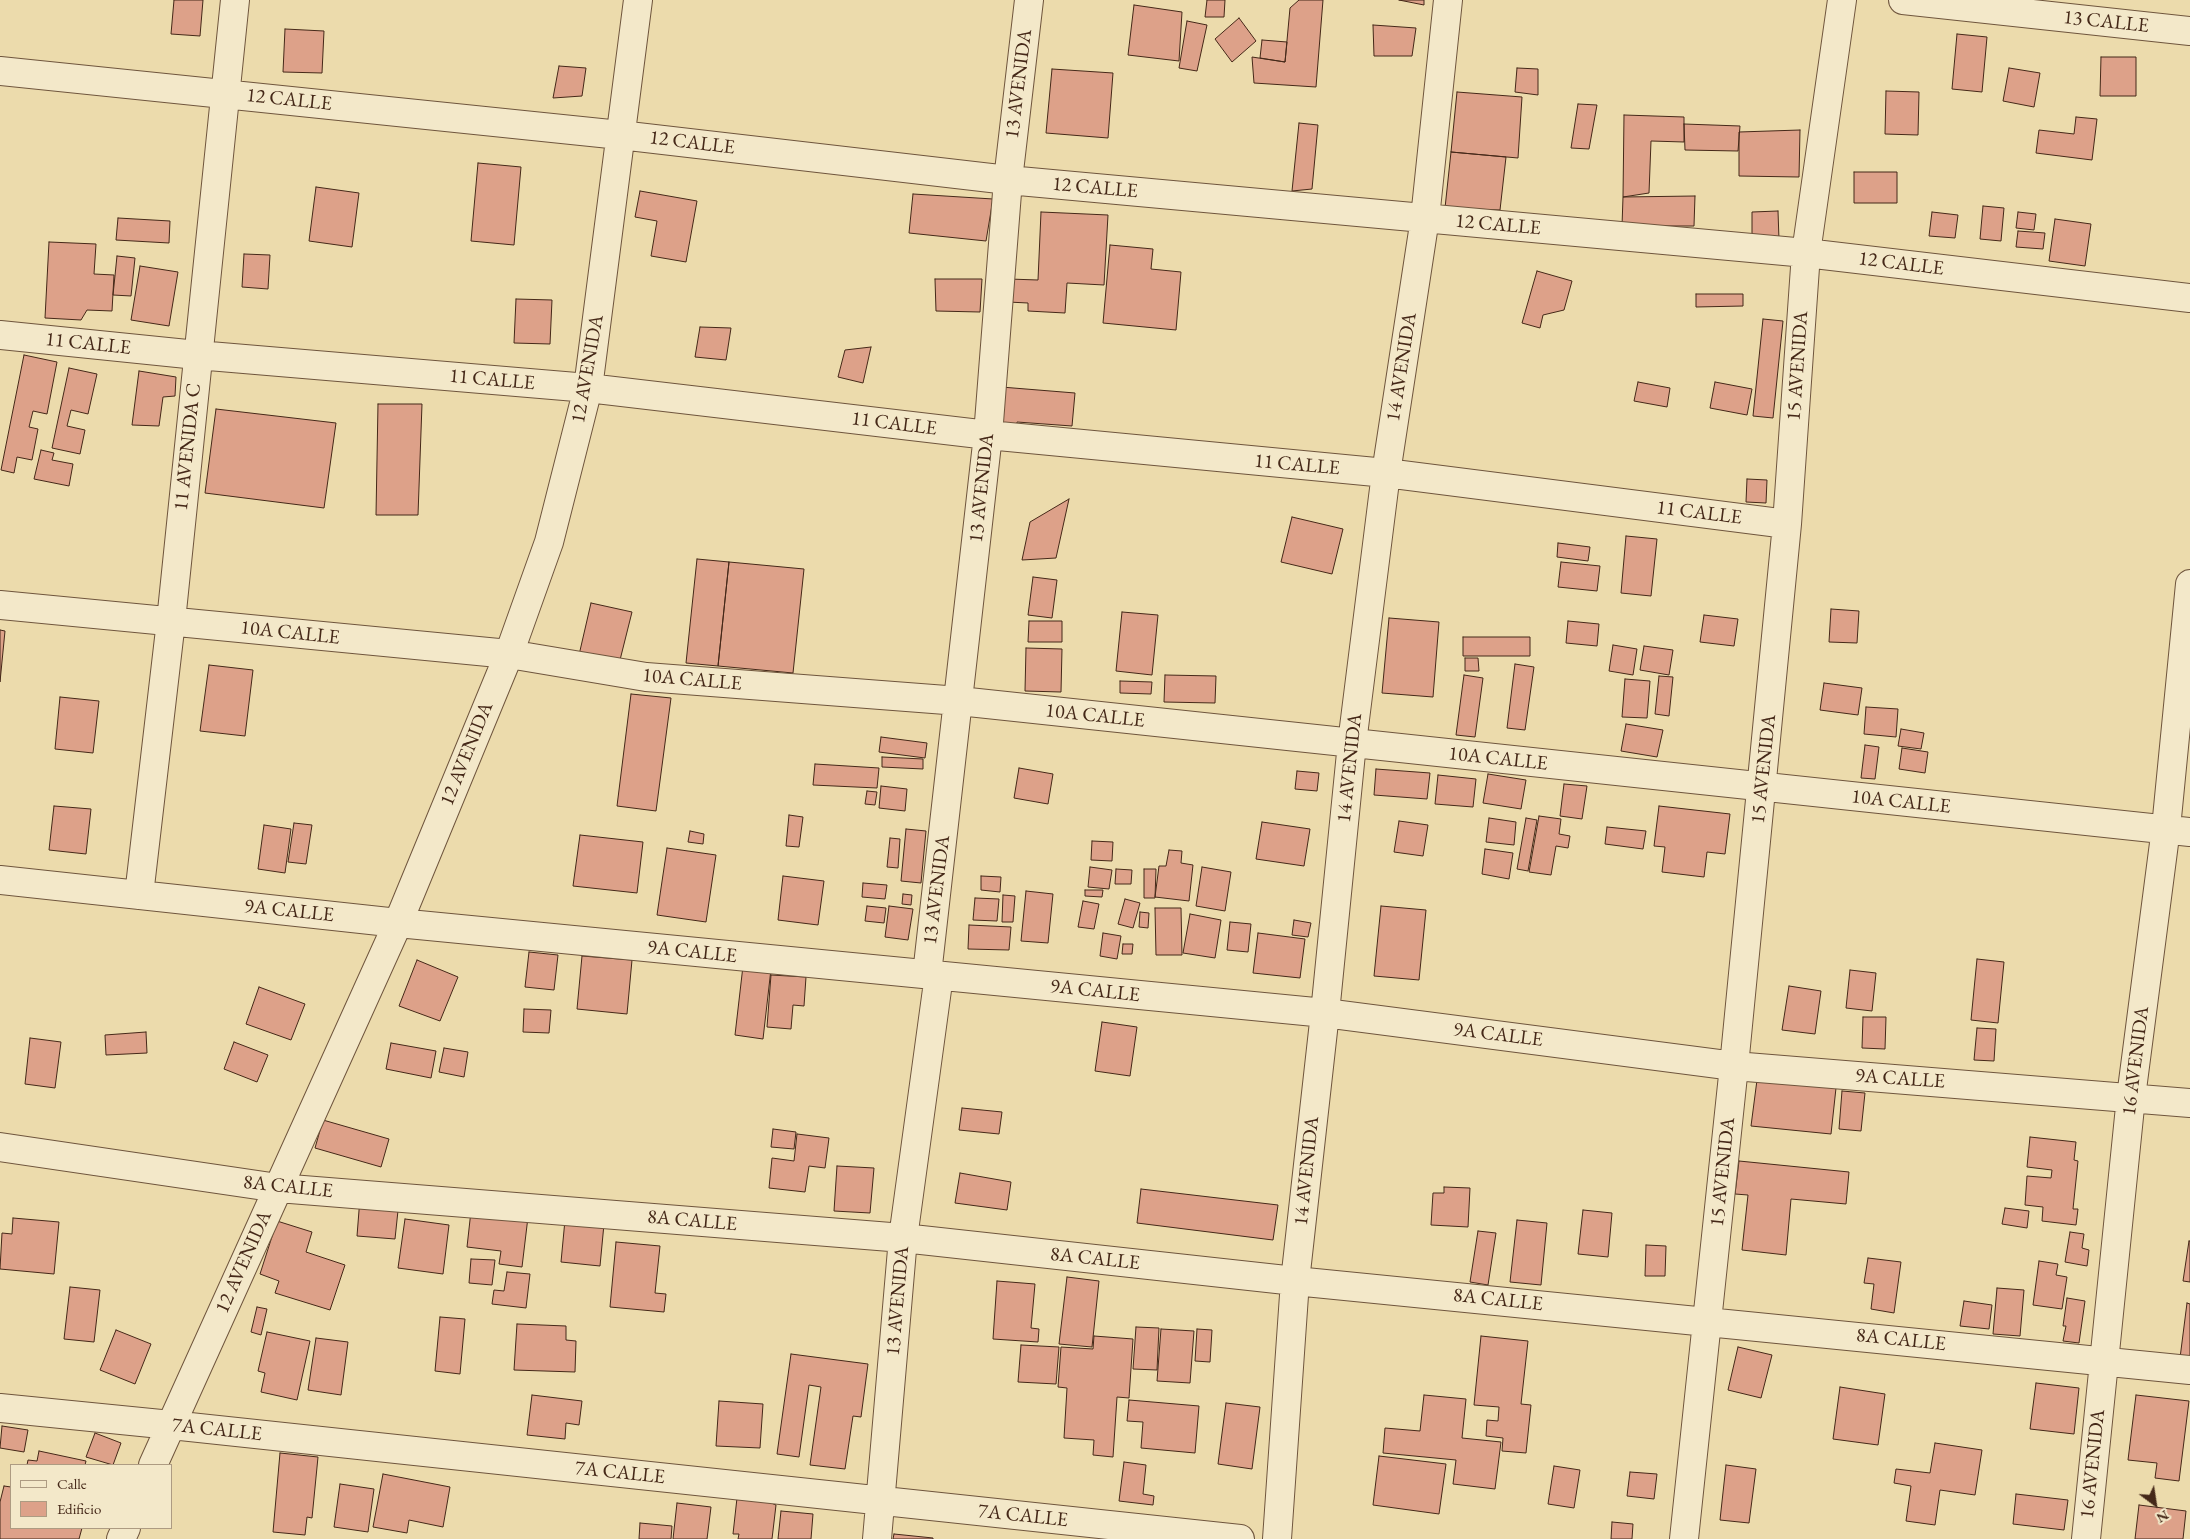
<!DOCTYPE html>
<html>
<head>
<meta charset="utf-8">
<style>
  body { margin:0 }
  #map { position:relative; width:2190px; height:1539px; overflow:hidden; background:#ecdbac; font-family:"EB Garamond",serif }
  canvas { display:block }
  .legend { position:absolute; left:10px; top:1464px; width:162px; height:65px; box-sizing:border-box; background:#f3e8c9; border:1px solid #ad9b82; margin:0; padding:6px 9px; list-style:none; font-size:15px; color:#452818 }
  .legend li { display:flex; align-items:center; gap:10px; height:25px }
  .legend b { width:25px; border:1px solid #ad9b82 }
  .north { position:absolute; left:2130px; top:1479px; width:50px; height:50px; -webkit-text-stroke:4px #f3e8c9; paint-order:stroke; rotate:149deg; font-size:14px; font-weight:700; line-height:20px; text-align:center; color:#452818 }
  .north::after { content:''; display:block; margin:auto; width:18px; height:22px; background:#452818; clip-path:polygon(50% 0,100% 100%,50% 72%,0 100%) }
</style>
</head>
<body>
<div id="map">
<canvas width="2190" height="1539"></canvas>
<ul class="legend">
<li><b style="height:6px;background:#f3e8c9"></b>Calle</li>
<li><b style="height:14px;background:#dda189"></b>Edificio</li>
</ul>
<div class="north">N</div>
</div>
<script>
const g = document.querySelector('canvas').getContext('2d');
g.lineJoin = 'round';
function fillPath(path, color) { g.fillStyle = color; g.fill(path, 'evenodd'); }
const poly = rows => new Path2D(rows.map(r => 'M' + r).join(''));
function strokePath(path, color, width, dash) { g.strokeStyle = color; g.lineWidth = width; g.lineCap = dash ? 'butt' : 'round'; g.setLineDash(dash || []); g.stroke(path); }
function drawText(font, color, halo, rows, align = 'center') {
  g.font = font + ' "EB Garamond",serif'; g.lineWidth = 4; g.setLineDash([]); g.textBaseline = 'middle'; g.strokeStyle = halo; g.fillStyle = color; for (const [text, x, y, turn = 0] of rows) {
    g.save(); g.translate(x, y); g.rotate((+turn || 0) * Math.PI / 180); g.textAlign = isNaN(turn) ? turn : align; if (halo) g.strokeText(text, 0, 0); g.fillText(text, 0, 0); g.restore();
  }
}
const building = poly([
  [174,0,203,0,200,36,171,34,174,0],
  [1207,0,1225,0,1224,17,1205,17,1207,0],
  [1299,0,1323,0,1316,87,1254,83,1252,57,1285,62,1290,8,1299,0],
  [1399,0,1424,0,1424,5,1399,0],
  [1134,5,1182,12,1179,61,1128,55,1134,5],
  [1239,18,1256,41,1232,62,1215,39,1239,18],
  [1187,21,1207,25,1197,71,1179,68,1187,21],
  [1373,25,1416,28,1412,56,1374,56,1373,25],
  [285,29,324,31,322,73,283,72,285,29],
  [1957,34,1987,37,1982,92,1952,89,1957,34],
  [1262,40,1287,42,1285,62,1260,58,1262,40],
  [2101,57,2136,57,2136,96,2100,96,2101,57],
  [559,66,586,68,582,96,553,98,559,66],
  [1517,68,1538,69,1538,95,1515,92,1517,68],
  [2009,68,2040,73,2034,107,2003,101,2009,68],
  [1052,69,1113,73,1108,138,1046,133,1052,69],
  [1886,91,1919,92,1918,135,1885,134,1886,91],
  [1457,92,1522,97,1518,158,1451,152,1457,92],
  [1578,104,1597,105,1589,149,1571,148,1578,104],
  [1624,115,1684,117,1684,142,1651,141,1649,193,1623,197,1624,115],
  [2076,117,2097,119,2092,160,2036,153,2039,130,2074,134,2076,117],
  [1299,123,1318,125,1312,189,1292,191,1299,123],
  [1684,124,1740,126,1738,151,1685,150,1684,124],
  [1800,130,1799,177,1739,176,1739,132,1800,130],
  [1451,152,1506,157,1500,210,1445,208,1451,152],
  [478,163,521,167,514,245,471,241,478,163],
  [1854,172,1897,172,1897,203,1854,203,1854,172],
  [316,187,359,193,352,247,309,241,316,187],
  [640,191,697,201,686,262,651,256,657,221,635,217,640,191],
  [913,194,993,199,986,241,909,233,913,194],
  [1695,196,1694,226,1622,226,1623,197,1695,196],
  [1983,206,2004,208,2001,241,1980,239,1983,206],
  [1778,211,1779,240,1752,240,1752,212,1778,211],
  [1041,212,1108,215,1104,285,1067,283,1065,313,1028,311,1028,303,1008,302,1009,279,1038,280,1041,212],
  [1932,212,1958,215,1955,238,1929,236,1932,212],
  [2018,212,2036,214,2034,230,2016,228,2018,212],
  [118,218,170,221,169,243,116,240,118,218],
  [2055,219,2091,224,2085,266,2049,261,2055,219],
  [2018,231,2045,233,2043,249,2016,247,2018,231],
  [49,242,96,244,94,274,114,275,112,311,87,310,81,320,45,318,49,242],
  [1110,245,1153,249,1151,269,1181,272,1176,330,1103,323,1110,245],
  [244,254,270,255,268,289,242,287,244,254],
  [117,256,135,258,131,296,113,295,117,256],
  [140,266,178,272,169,326,131,320,140,266],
  [1537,271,1572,281,1564,310,1543,315,1540,328,1522,323,1537,271],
  [935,279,982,279,980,312,936,311,935,279],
  [1696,294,1743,294,1743,306,1696,307,1696,294],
  [516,299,552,300,550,344,514,343,516,299],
  [1763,319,1783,321,1773,418,1753,416,1763,319],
  [700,327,731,328,726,360,695,357,700,327],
  [871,347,863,383,838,377,845,350,871,347],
  [24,355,57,362,47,414,33,411,29,427,38,429,32,460,17,457,14,473,1,470,24,355],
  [69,368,97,374,88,414,71,410,67,426,85,430,80,454,52,448,69,368],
  [139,371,176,377,175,396,163,397,159,426,132,425,139,371],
  [1638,382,1670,388,1667,407,1634,401,1638,382],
  [1715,382,1752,389,1747,415,1710,408,1715,382],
  [1001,387,1075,393,1072,426,1017,422,1016,431,997,430,1001,387],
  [378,404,422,404,418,515,376,515,378,404],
  [216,409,336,423,324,508,205,493,216,409],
  [41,450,54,453,52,460,73,464,69,486,34,479,41,450],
  [1747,479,1767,480,1766,503,1746,502,1747,479],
  [1069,499,1056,558,1022,560,1030,522,1069,499],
  [1292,517,1343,529,1332,574,1281,562,1292,517],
  [1626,536,1657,539,1651,596,1621,593,1626,536],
  [1558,543,1590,547,1588,561,1557,557,1558,543],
  [697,559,729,562,718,666,686,663,697,559],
  [729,562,804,569,793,673,718,666,729,562],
  [1561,562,1600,566,1597,591,1558,587,1561,562],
  [1033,577,1057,580,1052,618,1028,615,1033,577],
  [591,603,632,612,619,664,579,655,591,603],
  [1831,609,1859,611,1857,643,1829,642,1831,609],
  [1122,612,1158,615,1152,675,1116,671,1122,612],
  [1704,615,1738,619,1734,646,1700,642,1704,615],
  [1389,618,1439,622,1433,697,1382,693,1389,618],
  [1029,621,1062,621,1062,642,1028,642,1029,621],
  [1568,621,1599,624,1597,646,1566,643,1568,621],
  [0,630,5,631,0,682,0,630],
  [1463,637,1530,637,1530,656,1463,656,1463,637],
  [1613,645,1637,649,1633,675,1609,671,1613,645],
  [1644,646,1673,650,1669,675,1640,670,1644,646],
  [1026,648,1062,649,1061,692,1025,691,1026,648],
  [1465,658,1478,658,1479,671,1465,671,1465,658],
  [1515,664,1534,667,1525,730,1507,728,1515,664],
  [209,665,253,670,245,736,200,731,209,665],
  [1165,675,1216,676,1215,703,1164,702,1165,675],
  [1464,675,1483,678,1475,737,1456,735,1464,675],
  [1659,676,1673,677,1669,716,1655,714,1659,676],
  [1625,679,1650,681,1647,718,1622,717,1625,679],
  [1120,681,1152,682,1151,694,1120,693,1120,681],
  [1824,683,1862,688,1858,715,1820,710,1824,683],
  [631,694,671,698,656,811,617,806,631,694],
  [60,697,99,701,93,753,55,749,60,697],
  [1866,707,1898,709,1896,737,1864,734,1866,707],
  [1626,724,1663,730,1657,757,1621,751,1626,724],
  [1901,729,1924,733,1921,749,1898,746,1901,729],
  [881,737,927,743,925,758,879,752,881,737],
  [1865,745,1879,747,1875,779,1861,778,1865,745],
  [1902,748,1928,752,1925,773,1899,769,1902,748],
  [882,757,923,759,923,769,882,767,882,757],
  [815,764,879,768,877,788,813,785,815,764],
  [1019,768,1053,774,1048,804,1014,798,1019,768],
  [1376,769,1430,773,1427,799,1374,795,1376,769],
  [1297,771,1319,773,1317,791,1295,789,1297,771],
  [1488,774,1526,780,1521,809,1483,803,1488,774],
  [1438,775,1476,779,1473,807,1435,804,1438,775],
  [1564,784,1587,786,1582,819,1560,816,1564,784],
  [881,786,907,789,905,811,879,808,881,786],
  [867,791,877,792,875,805,865,804,867,791],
  [54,806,91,809,86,854,49,850,54,806],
  [1659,806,1730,814,1725,854,1707,852,1704,877,1662,872,1665,847,1654,846,1659,806],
  [789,815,803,817,799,847,786,846,789,815],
  [1539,816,1561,819,1559,834,1570,836,1568,848,1556,846,1551,875,1529,872,1539,816],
  [1489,818,1516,822,1514,845,1486,842,1489,818],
  [1526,818,1537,820,1528,871,1517,869,1526,818],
  [1399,821,1428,825,1423,856,1394,852,1399,821],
  [1262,822,1310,829,1304,866,1256,859,1262,822],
  [294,823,312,825,306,864,288,862,294,823],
  [264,825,291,829,285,873,258,869,264,825],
  [1607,827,1646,831,1643,849,1605,844,1607,827],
  [906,829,926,831,921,883,901,881,906,829],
  [690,831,704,834,703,844,688,842,690,831],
  [580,835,643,842,637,893,573,886,580,835],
  [890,838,900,839,898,868,887,867,890,838],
  [1092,841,1113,842,1112,861,1091,860,1092,841],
  [667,848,716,855,706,922,657,915,667,848],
  [1485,849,1513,853,1509,879,1482,874,1485,849],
  [1169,850,1182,851,1181,863,1193,865,1189,901,1155,897,1159,866,1166,866,1169,850],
  [1090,867,1112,870,1109,889,1088,887,1090,867],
  [1202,867,1231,872,1225,911,1196,906,1202,867],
  [1116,869,1132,870,1131,884,1115,884,1116,869],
  [1144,869,1156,869,1155,898,1144,898,1144,869],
  [783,876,824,881,818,925,778,920,783,876],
  [981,876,1001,877,1000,892,981,890,981,876],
  [863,883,887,885,885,899,862,897,863,883],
  [1085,890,1103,890,1102,897,1085,896,1085,890],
  [1026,891,1053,894,1048,943,1021,941,1026,891],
  [903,894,912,895,911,905,902,904,903,894],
  [1003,895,1015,896,1013,922,1002,922,1003,895],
  [975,898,999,899,997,921,973,920,975,898],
  [1125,899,1140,903,1133,928,1118,924,1125,899],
  [1083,901,1099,904,1094,929,1078,927,1083,901],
  [867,906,886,908,884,923,865,921,867,906],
  [889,906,913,909,908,940,885,937,889,906],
  [1381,906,1426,910,1419,980,1374,976,1381,906],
  [1155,908,1181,908,1182,955,1156,955,1155,908],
  [1140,912,1149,913,1148,928,1139,927,1140,912],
  [1190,914,1221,920,1215,958,1183,953,1190,914],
  [1294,920,1311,923,1308,937,1292,935,1294,920],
  [1230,922,1251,924,1248,952,1227,950,1230,922],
  [969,925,1011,927,1009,950,968,949,969,925],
  [1103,933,1121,936,1117,959,1100,956,1103,933],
  [1258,933,1305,939,1300,978,1253,973,1258,933],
  [1123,944,1133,944,1132,954,1122,954,1123,944],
  [529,952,558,955,554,990,525,987,529,952],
  [582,956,632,960,627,1014,577,1009,582,956],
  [1977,959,2004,962,1998,1023,1971,1020,1977,959],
  [417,960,458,977,440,1021,399,1006,417,960],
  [743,966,771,969,763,1039,735,1035,743,966],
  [1850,970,1876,973,1872,1011,1846,1008,1850,970],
  [771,975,806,977,804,1006,793,1005,791,1029,767,1027,771,975],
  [1789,986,1821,991,1815,1034,1782,1030,1789,986],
  [259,987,305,1004,291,1040,246,1024,259,987],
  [524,1009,551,1010,549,1033,523,1032,524,1009],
  [1863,1017,1886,1017,1885,1049,1862,1048,1863,1017],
  [1102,1022,1137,1027,1130,1076,1095,1071,1102,1022],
  [1977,1028,1996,1029,1994,1061,1974,1060,1977,1028],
  [146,1032,147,1053,106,1055,105,1035,146,1032],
  [30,1038,61,1042,55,1088,25,1084,30,1038],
  [234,1042,268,1055,257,1082,224,1069,234,1042],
  [391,1043,436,1051,431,1078,386,1069,391,1043],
  [444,1048,468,1052,464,1077,439,1072,444,1048],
  [1757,1080,1836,1088,1831,1134,1751,1126,1757,1080],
  [1842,1091,1865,1093,1861,1131,1839,1129,1842,1091],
  [962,1108,1002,1112,999,1134,959,1130,962,1108],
  [323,1120,389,1139,381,1167,315,1148,323,1120],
  [773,1129,796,1132,794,1149,771,1147,773,1129],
  [797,1134,829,1138,825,1168,809,1166,805,1192,769,1188,772,1158,794,1161,797,1134],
  [2030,1137,2076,1142,2074,1160,2078,1161,2073,1209,2078,1209,2076,1225,2042,1221,2043,1207,2025,1205,2027,1176,2051,1178,2052,1170,2027,1167,2030,1137],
  [1739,1161,1849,1172,1846,1204,1791,1199,1786,1255,1742,1250,1748,1195,1735,1194,1739,1161],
  [837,1166,874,1168,870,1213,834,1211,837,1166],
  [960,1173,1011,1182,1007,1210,955,1203,960,1173],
  [1444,1187,1470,1188,1468,1227,1431,1225,1433,1193,1444,1193,1444,1187],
  [1141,1189,1278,1205,1273,1240,1137,1223,1141,1189],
  [360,1198,399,1201,395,1239,357,1236,360,1198],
  [2005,1208,2029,1211,2027,1228,2002,1224,2005,1208],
  [1583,1210,1612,1213,1608,1257,1578,1254,1583,1210],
  [471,1211,528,1217,522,1267,499,1264,501,1251,467,1247,471,1211],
  [13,1218,59,1222,54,1274,0,1269,2,1233,12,1234,13,1218],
  [405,1219,449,1225,443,1274,398,1268,405,1219],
  [565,1220,604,1224,600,1266,561,1262,565,1220],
  [1517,1220,1547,1223,1541,1285,1510,1282,1517,1220],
  [277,1221,312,1232,306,1252,345,1265,330,1310,275,1293,279,1281,260,1274,277,1221],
  [1478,1231,1496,1233,1488,1285,1470,1282,1478,1231],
  [2070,1232,2084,1234,2082,1248,2089,1250,2087,1266,2065,1262,2070,1232],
  [2189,1241,2190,1241,2190,1282,2183,1281,2189,1241],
  [616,1242,660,1246,655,1293,666,1294,664,1312,610,1307,616,1242],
  [1646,1245,1666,1246,1665,1276,1645,1276,1646,1245],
  [1868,1258,1901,1262,1894,1313,1871,1309,1874,1284,1864,1283,1868,1258],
  [471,1259,495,1260,492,1285,469,1283,471,1259],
  [2039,1261,2058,1264,2056,1275,2067,1277,2062,1309,2033,1305,2039,1261],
  [507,1272,530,1274,526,1308,492,1304,494,1290,504,1291,507,1272],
  [1067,1277,1099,1281,1092,1347,1059,1344,1067,1277],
  [997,1281,1035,1284,1031,1328,1039,1329,1038,1342,993,1339,997,1281],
  [70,1287,100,1290,94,1342,64,1339,70,1287],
  [1997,1288,2024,1290,2020,1336,1993,1334,1997,1288],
  [2067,1298,2085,1301,2079,1343,2063,1341,2066,1326,2063,1326,2067,1298],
  [1964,1301,1992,1305,1989,1329,1960,1326,1964,1301],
  [2187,1303,2190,1304,2190,1359,2180,1358,2187,1303],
  [257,1307,267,1309,261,1335,251,1332,257,1307],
  [440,1317,465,1319,460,1374,435,1371,440,1317],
  [517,1324,566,1326,566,1340,576,1341,575,1372,514,1370,517,1324],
  [1136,1327,1159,1328,1157,1370,1133,1369,1136,1327],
  [1161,1329,1194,1331,1190,1383,1157,1381,1161,1329],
  [1197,1329,1212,1330,1210,1362,1195,1361,1197,1329],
  [116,1330,151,1344,135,1384,100,1370,116,1330],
  [267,1332,310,1341,297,1400,261,1392,265,1373,258,1371,267,1332],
  [1094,1336,1133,1339,1129,1398,1117,1397,1113,1457,1093,1455,1094,1440,1064,1438,1067,1388,1058,1387,1061,1347,1093,1349,1094,1336],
  [1481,1336,1528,1341,1521,1404,1531,1405,1526,1453,1502,1451,1503,1438,1486,1436,1487,1420,1498,1421,1499,1407,1474,1405,1481,1336],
  [316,1338,348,1342,341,1395,308,1390,316,1338],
  [1021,1345,1059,1347,1056,1384,1018,1382,1021,1345],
  [1738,1347,1772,1355,1761,1398,1728,1390,1738,1347],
  [791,1354,868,1364,861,1417,853,1416,845,1469,810,1465,821,1387,809,1385,799,1457,777,1454,791,1354],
  [2036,1383,2079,1388,2074,1434,2030,1429,2036,1383],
  [1840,1387,1885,1394,1878,1445,1833,1439,1840,1387],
  [532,1395,582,1401,579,1425,566,1423,565,1439,527,1435,532,1395],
  [1424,1395,1466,1399,1462,1438,1501,1442,1495,1489,1453,1484,1456,1460,1383,1453,1385,1428,1420,1431,1424,1395],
  [2136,1395,2189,1401,2179,1481,2155,1478,2157,1463,2128,1460,2136,1395],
  [1129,1400,1199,1406,1195,1453,1141,1448,1143,1422,1127,1421,1129,1400],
  [719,1401,763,1404,760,1448,716,1446,719,1401],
  [1226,1403,1260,1407,1252,1469,1218,1464,1226,1403],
  [2,1426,28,1430,24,1452,0,1448,2,1426],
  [95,1433,121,1443,113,1465,86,1457,95,1433],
  [1935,1443,1982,1450,1975,1495,1940,1490,1935,1525,1906,1521,1911,1486,1894,1483,1896,1469,1930,1473,1935,1443],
  [39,1451,86,1461,85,1465,27,1465,28,1460,37,1461,39,1451],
  [280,1453,318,1457,312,1518,307,1517,305,1535,273,1532,280,1453],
  [1379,1456,1446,1464,1439,1514,1373,1505,1379,1456],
  [1124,1462,1146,1465,1143,1494,1154,1496,1153,1505,1119,1501,1124,1462],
  [1726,1465,1756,1469,1749,1523,1720,1520,1726,1465],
  [1554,1466,1580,1470,1574,1508,1548,1504,1554,1466],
  [1630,1472,1657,1474,1654,1499,1627,1496,1630,1472],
  [383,1474,450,1487,443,1527,409,1520,407,1533,373,1527,383,1474],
  [340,1484,374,1489,368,1532,334,1527,340,1484],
  [4,1486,11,1487,11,1528,82,1528,79,1539,0,1539,0,1502,4,1486],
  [738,1489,776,1505,772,1539,738,1539,739,1534,733,1534,738,1489],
  [2016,1494,2068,1500,2064,1530,2013,1524,2016,1494],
  [677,1503,711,1507,707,1539,673,1539,677,1503],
  [2139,1505,2186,1511,2183,1539,2135,1539,2139,1505],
  [781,1511,813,1514,811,1539,778,1539,781,1511],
  [1612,1522,1633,1524,1632,1539,1611,1539,1612,1522],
  [640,1523,672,1526,671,1539,639,1539,640,1523],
  [894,1534,933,1538,933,1539,893,1539,894,1534]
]);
fillPath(building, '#dda189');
strokePath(building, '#452818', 1);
const minor = poly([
  [1903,0,2190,31],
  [0,71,620,135,1008,180,1806,253,2190,298],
  [0,335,197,355,588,388,988,435,1386,473,1787,524],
  [0,605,509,654,646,677,959,701,2190,832],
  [0,880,398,923,1325,1013,1734,1066,2190,1103],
  [139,895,171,621,235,0],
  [927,974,988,435,1008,180,1029,0],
  [0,1147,278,1188,903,1238,1295,1281,2190,1370],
  [0,1408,171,1425,1240,1539],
  [153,1465,398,923,509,654,549,542,588,388,638,0],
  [121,1539,126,1528],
  [877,1539,903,1238,939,975],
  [1277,1539,1295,1281,1325,1013,1352,743,1386,473,1425,218,1448,0],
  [1684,1539,1734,1066,1787,524,1806,253,1842,0],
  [2086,1539,2131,1097,2166,828,2190,584]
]);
strokePath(minor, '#6f553d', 30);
strokePath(minor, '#f3e8c9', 28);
drawText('20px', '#452818', '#f3e8c9', [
  ["13 CALLE",2106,22,6],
  ["13 AVENIDA",1019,84,-83],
  ["12 CALLE",289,100,6],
  ["12 CALLE",692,143,7],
  ["12 CALLE",1095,188,5],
  ["12 CALLE",1498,225,5],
  ["12 CALLE",1901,264,7],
  ["11 CALLE",88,344,6],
  ["15 AVENIDA",1798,366,-86],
  ["14 AVENIDA",1402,367,-81],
  ["12 AVENIDA",588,369,-80],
  ["11 CALLE",492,380,5],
  ["11 CALLE",894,424,7],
  ["11 AVENIDA C",188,447,-84],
  ["11 CALLE",1297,465,5],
  ["13 AVENIDA",982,488,-84],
  ["11 CALLE",1699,513,7],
  ["10A CALLE",290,633,6],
  ["10A CALLE",692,680,5],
  ["10A CALLE",1095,716,6],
  ["12 AVENIDA",467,754,-68],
  ["10A CALLE",1498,759,6],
  ["14 AVENIDA",1350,768,-84],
  ["15 AVENIDA",1764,769,-84],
  ["10A CALLE",1901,802,6],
  ["13 AVENIDA",937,890,-83],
  ["9A CALLE",289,911,6],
  ["9A CALLE",692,952,6],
  ["9A CALLE",1095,991,6],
  ["9A CALLE",1498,1035,7],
  ["16 AVENIDA",2136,1061,-83],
  ["9A CALLE",1900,1079,4],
  ["14 AVENIDA",1307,1171,-84],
  ["15 AVENIDA",1723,1172,-84],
  ["8A CALLE",288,1187,6],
  ["8A CALLE",692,1221,5],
  ["8A CALLE",1095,1259,6],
  ["12 AVENIDA",244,1262,-66],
  ["8A CALLE",1498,1300,6],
  ["13 AVENIDA",898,1301,-85],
  ["8A CALLE",1901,1340,6],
  ["7A CALLE",217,1430,6],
  ["16 AVENIDA",2093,1464,-84],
  ["7A CALLE",620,1473,6],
  ["7A CALLE",1023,1516,6]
]);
</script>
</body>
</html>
